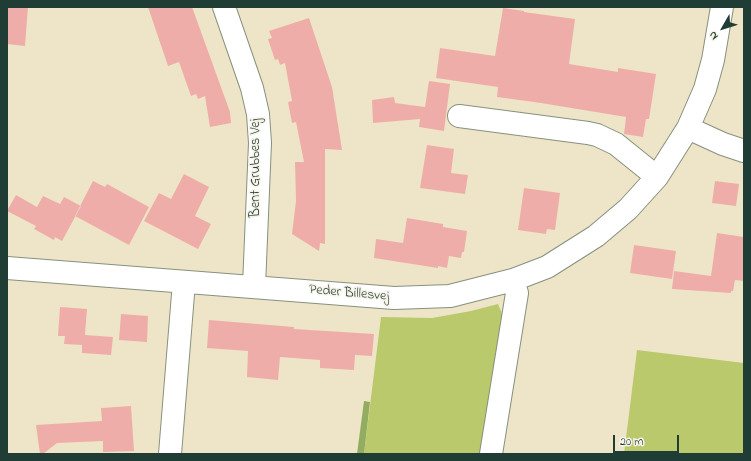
<!DOCTYPE html>
<html>
<head>
<meta charset="utf-8">
<style>
  body { margin:0 }
  #map { position:relative; width:751px; height:461px; overflow:hidden; background:#eee5c8; font-family:"Indie Flower",sans-serif }
  canvas { display:block }
  .frame { position:absolute; inset:0; border:8px solid #1f3d34; pointer-events:none }
  .north { position:absolute; left:703px; top:8px; width:40px; height:40px; -webkit-text-stroke:3px #f7f3e8; paint-order:stroke; rotate:231deg; font-size:11px; font-weight:700; line-height:16px; text-align:center; color:#1f3d34 }
  .north::after { content:''; display:block; margin:auto; width:14px; height:18px; background:#1f3d34; clip-path:polygon(50% 0,100% 100%,50% 72%,0 100%) }
  .scale { position:absolute; left:613px; top:435px; width:66px; height:18px; box-sizing:border-box; border:2px solid #1f3d34; border-top:0; padding-left:5px; font-size:12px; line-height:14px; white-space:nowrap; color:#1f3d34; -webkit-text-stroke:3px #f7f3e8; paint-order:stroke }
</style>
</head>
<body>
<div id="map">
<canvas width="751" height="461"></canvas>
<div class="frame"></div>
<div class="north">N</div>
<div class="scale">20 m</div>
</div>
<script>
const g = document.querySelector('canvas').getContext('2d');
g.lineJoin = 'round';
function fillPath(path, color) { g.fillStyle = color; g.fill(path, 'evenodd'); }
const poly = rows => new Path2D(rows.map(r => 'M' + r).join(''));
function strokePath(path, color, width, dash) { g.strokeStyle = color; g.lineWidth = width; g.lineCap = dash ? 'butt' : 'round'; g.setLineDash(dash || []); g.stroke(path); }
function drawText(font, color, halo, rows, align = 'center') {
  g.font = font + ' "Indie Flower",sans-serif'; g.lineWidth = 3; g.setLineDash([]); g.textBaseline = 'middle'; g.strokeStyle = halo; g.fillStyle = color; for (const [text, x, y, turn = 0] of rows) {
    g.save(); g.translate(x, y); g.rotate((+turn || 0) * Math.PI / 180); g.textAlign = isNaN(turn) ? turn : align; if (halo) g.strokeText(text, 0, 0); g.fillText(text, 0, 0); g.restore();
  }
}
fillPath(poly([
  [498,304,503,316,482,454,364,454,381,317,432,318,471,311],
  [637,350,744,363,744,454,624,454]
]), '#b9c96b');
fillPath(poly([
  [364,401,370,402,364,454,357,454]
]), '#92ad5f');
fillPath(poly([
  [7,7,28,7,25,46,7,44],
  [148,7,192,7,230,112,231,123,210,127,205,96,198,99,196,94,191,96,179,62,168,66],
  [503,8,524,11,524,12,575,19,569,64,618,72,618,68,656,74,649,119,646,119,643,137,624,134,626,117,541,103,497,97,498,87,436,78,440,48,495,56],
  [309,18,332,87,342,150,325,149,325,244,320,243,319,251,292,234,296,201,295,162,304,162,296,122,292,123,288,102,292,101,285,63,280,65,278,59,275,60,268,39,272,38,269,31],
  [429,81,450,84,444,131,419,127,420,119,373,123,372,100,394,97,395,103,425,107],
  [427,145,454,149,451,173,468,175,465,194,420,188],
  [184,174,209,187,195,216,211,224,198,249,144,221,159,193,171,199],
  [93,181,105,187,107,184,149,207,129,245,75,216],
  [715,181,739,184,736,206,712,203],
  [524,188,560,193,555,230,547,229,546,234,518,230],
  [16,195,37,207,43,196,60,204,64,197,81,206,62,241,55,237,54,240,34,229,36,226,7,211],
  [407,218,443,224,443,227,467,231,464,252,462,252,461,258,449,256,447,268,438,266,438,268,374,258,376,239,403,243],
  [717,233,744,237,744,281,735,280,733,291,731,291,731,293,672,289,674,271,711,276],
  [634,245,676,251,672,279,630,273],
  [60,307,87,309,85,335,113,337,111,355,82,353,82,345,64,344,65,336,58,336],
  [121,314,148,316,147,342,119,340],
  [209,320,294,327,294,329,374,334,372,356,355,355,354,370,320,368,320,360,280,357,278,380,247,377,248,351,207,348],
  [131,406,134,451,103,452,103,441,57,443,43,454,40,454,36,425,102,421,101,408]
]), '#efadaa');
const minor = poly([
  [224,7,252,88,258,114,260,143,254,286],
  [459,116,588,133,597,135,616,144,657,177],
  [688,128,723,144,744,151],
  [7,268,394,298,450,296,513,280,547,267,596,236,628,209,657,177,688,128,705,89,713,60,722,7],
  [170,454,184,282],
  [491,454,517,293,513,280]
]);
strokePath(minor, '#86917e', 24);
strokePath(minor, '#fff', 22);
drawText('14px', '#1f3d34', '#f7f3e8', [
  ["Bent Grubbes Vej",257,168,-90],
  ["Peder Billesvej",349,294,5]
]);
</script>
</body>
</html>
